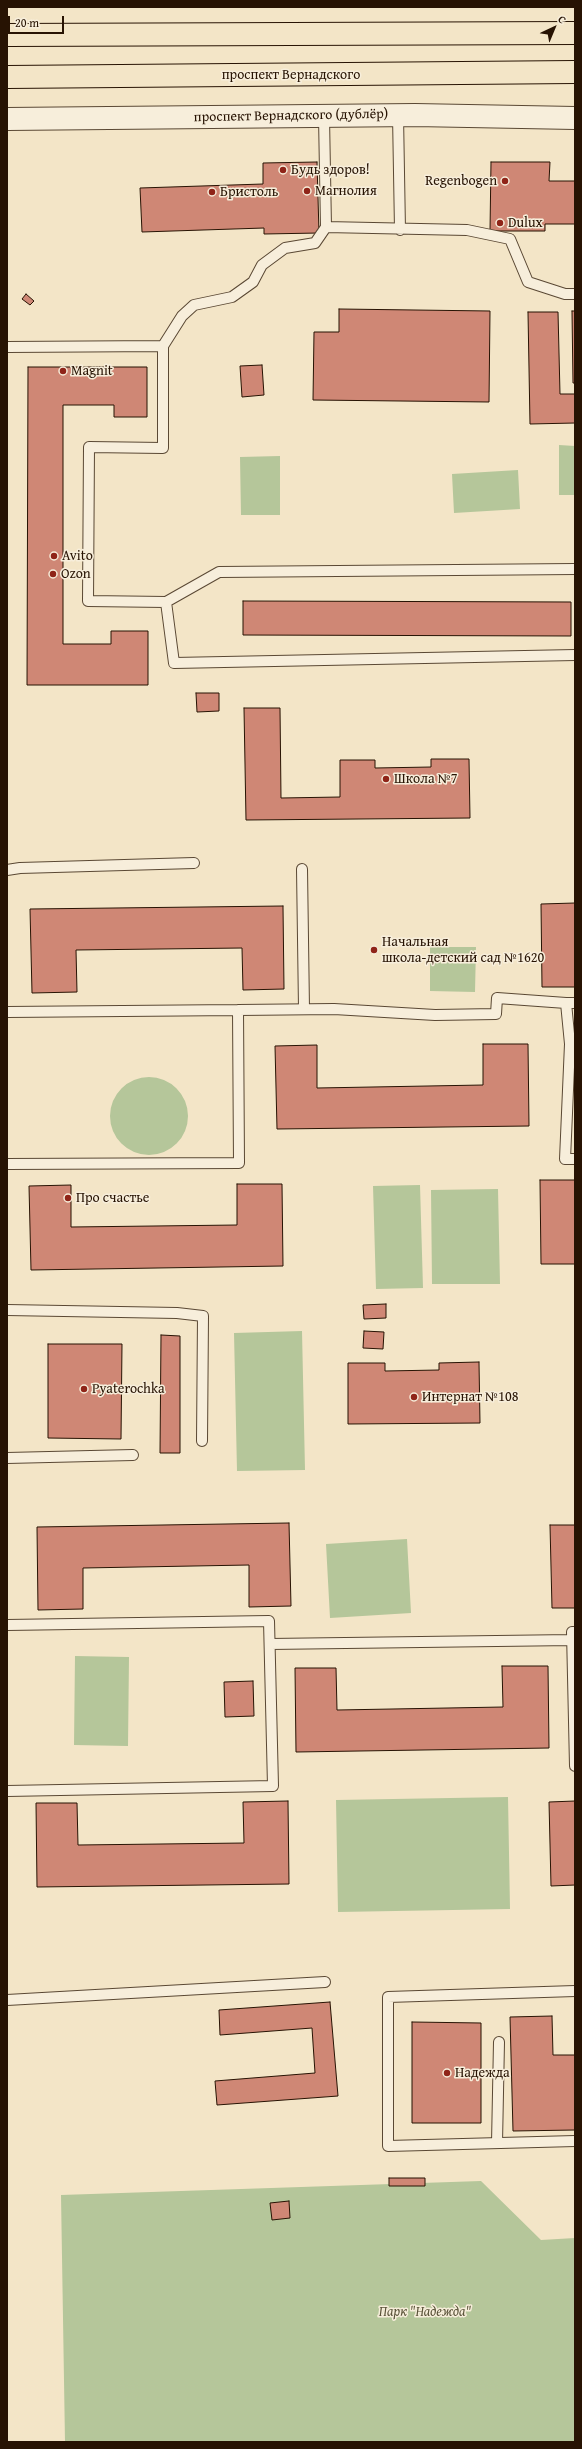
<!DOCTYPE html>
<html>
<head>
<meta charset="utf-8">
<style>
  body { margin:0 }
  #map { position:relative; width:582px; height:2449px; overflow:hidden; background:#f3e5c7; font-family:"Gentium Book Plus",serif }
  canvas { display:block }
  .frame { position:absolute; inset:0; border:8px solid #271303; pointer-events:none }
  .north { position:absolute; left:534px; top:8px; width:40px; height:40px; -webkit-text-stroke:3px #f7eedb; paint-order:stroke; rotate:44deg; font-size:11px; font-weight:700; line-height:16px; text-align:center; color:#271303 }
  .north::after { content:''; display:block; margin:auto; width:14px; height:18px; background:#271303; clip-path:polygon(50% 0,100% 100%,50% 72%,0 100%) }
  .scale { position:absolute; left:8px; top:16px; width:56px; height:18px; box-sizing:border-box; border:2px solid #271303; border-top:0; padding-left:5px; font-size:12px; line-height:14px; white-space:nowrap; color:#271303; -webkit-text-stroke:3px #f7eedb; paint-order:stroke }
</style>
</head>
<body>
<div id="map">
<canvas width="582" height="2449"></canvas>
<div class="frame"></div>
<div class="north">С</div>
<div class="scale">20 m</div>
</div>
<script>
const g = document.querySelector('canvas').getContext('2d');
g.lineJoin = 'round';
function fillPath(path, color) { g.fillStyle = color; g.fill(path, 'evenodd'); }
const poly = rows => new Path2D(rows.map(r => 'M' + r).join(''));
function strokePath(path, color, width, dash) { g.strokeStyle = color; g.lineWidth = width; g.lineCap = dash ? 'butt' : 'round'; g.setLineDash(dash || []); g.stroke(path); }
function drawText(font, color, halo, rows, align = 'center') {
  g.font = font + ' "Gentium Book Plus",serif'; g.lineWidth = 3; g.setLineDash([]); g.textBaseline = 'middle'; g.strokeStyle = halo; g.fillStyle = color; for (const [text, x, y, turn = 0] of rows) {
    g.save(); g.translate(x, y); g.rotate((+turn || 0) * Math.PI / 180); g.textAlign = isNaN(turn) ? turn : align; if (halo) g.strokeText(text, 0, 0); g.fillText(text, 0, 0); g.restore();
  }
}
fillPath(poly([
  [559,445,575,446,575,495,559,495],
  [280,456,280,515,241,515,240,457],
  [518,470,520,509,454,513,452,474],
  [430,947,476,947,475,992,430,991],
  '110 1116a39 39 0 1 1 78 0a39 39 0 1 1-78 0Z',
  [420,1185,423,1288,376,1289,373,1186],
  [498,1189,500,1284,432,1284,431,1190],
  [302,1331,305,1470,237,1471,234,1333],
  [407,1539,411,1613,330,1618,326,1544],
  [75,1656,129,1657,128,1746,74,1745],
  [508,1797,510,1909,338,1912,336,1800],
  [481,2181,541,2240,575,2238,575,2442,65,2442,61,2195]
]), '#b5c69a');
const building = poly([
  [317,162,319,233,264,234,264,228,142,232,140,188,263,184,263,163,317,162],
  [491,162,550,162,549,181,575,181,575,224,545,224,545,231,490,231,491,162],
  [26,294,34,301,30,305,22,299,26,294],
  [339,309,490,311,489,402,313,400,314,332,339,332,339,309],
  [572,311,575,311,575,383,573,383,572,311],
  [528,312,558,312,560,394,575,394,575,423,530,424,528,312],
  [262,365,264,395,242,397,240,366,262,365],
  [28,367,147,367,147,417,114,417,114,405,63,405,63,644,111,644,111,631,148,631,148,685,27,685,28,367],
  [243,601,571,602,571,636,243,635,243,601],
  [196,693,219,693,219,711,197,712,196,693],
  [244,708,280,708,281,798,340,797,340,760,375,760,375,768,431,767,431,759,469,759,470,818,246,820,244,708],
  [575,903,575,987,542,987,541,904,575,903],
  [283,906,284,989,243,990,242,948,76,950,77,992,32,993,30,909,283,906],
  [483,1044,528,1044,529,1126,277,1129,275,1046,317,1045,317,1088,483,1085,483,1044],
  [540,1180,575,1180,575,1264,541,1264,540,1180],
  [237,1184,282,1184,283,1266,31,1270,29,1186,71,1185,71,1227,237,1225,237,1184],
  [386,1304,386,1318,364,1319,363,1305,386,1304],
  [364,1331,384,1332,383,1349,363,1348,364,1331],
  [161,1335,180,1336,180,1453,160,1453,161,1335],
  [48,1344,122,1344,121,1439,48,1438,48,1344],
  [479,1362,480,1423,348,1424,348,1363,385,1363,385,1371,439,1370,439,1363,479,1362],
  [289,1523,291,1606,249,1607,249,1565,83,1568,83,1609,38,1610,37,1527,289,1523],
  [550,1525,575,1525,575,1608,552,1608,550,1525],
  [502,1666,548,1666,549,1748,296,1752,295,1668,336,1668,337,1710,503,1707,502,1666],
  [253,1681,254,1716,225,1717,224,1682,253,1681],
  [288,1801,289,1884,37,1887,36,1803,77,1803,78,1845,244,1843,243,1802,288,1801],
  [575,1801,575,1885,551,1886,549,1802,575,1801],
  [330,2002,338,2096,217,2105,215,2081,315,2073,312,2028,220,2035,219,2010,330,2002],
  [552,2016,553,2055,575,2055,575,2130,513,2131,510,2017,552,2016],
  [412,2022,481,2023,481,2123,412,2123,412,2022],
  [389,2178,425,2178,425,2186,389,2186,389,2178],
  [289,2201,290,2218,272,2220,270,2203,289,2201]
]);
fillPath(building, '#cf8775');
strokePath(building, '#271303', 1);
const service = poly([
  [398,115,400,230],
  [324,117,326,227,467,230,510,239,528,282,565,294,575,294],
  [163,346,163,448,89,447,88,601,166,602,174,663,575,655],
  [7,347,163,346,182,316,194,305,232,297,253,282,262,265,285,248,315,243,326,227],
  [166,602,219,572,575,569],
  [302,869,304,1009],
  [7,870,20,868,194,863],
  [575,1003,566,1003,570,1044,565,1159,575,1159],
  [238,1010,334,1009,435,1015,496,1014,497,998,566,1003],
  [7,1012,238,1010,239,1163,7,1164],
  [7,1310,177,1313,203,1316,202,1441],
  [7,1458,133,1455],
  [7,1625,269,1621,273,1786,7,1791],
  [575,1632,572,1632,575,1766],
  [270,1644,572,1640],
  [575,1991,388,1997,388,2146,575,2141],
  [7,2000,325,1982],
  [497,2143,499,2042]
]);
const tertiary = poly([
  [7,119,415,115,575,118]
]);
const primary = poly([
  [7,35,575,33],
  [7,77,575,72]
]);
strokePath(service, '#5a4834', 12);
strokePath(tertiary, '#5a4834', 24);
strokePath(primary, '#271303', 24);
strokePath(service, '#f7eedb', 10);
strokePath(tertiary, '#f7eedb', 22);
strokePath(primary, '#f3e5c7', 22);
for (const [x, y, r, color] of [
  [283,170,4,"#8f2418"],
  [505,181,4,"#8f2418"],
  [307,191,4,"#8f2418"],
  [212,192,4,"#8f2418"],
  [500,223,4,"#8f2418"],
  [63,371,4,"#8f2418"],
  [54,556,4,"#8f2418"],
  [53,574,4,"#8f2418"],
  [386,779,4,"#8f2418"],
  [374,950,4,"#8f2418"],
  [68,1198,4,"#8f2418"],
  [84,1389,4,"#8f2418"],
  [414,1397,4,"#8f2418"],
  [447,2073,4,"#8f2418"]
]) { const dot = new Path2D(); dot.arc(x, y, r, 0, 2 * Math.PI); g.fillStyle = color; g.fill(dot); strokePath(dot, '#f7eedb', 1.5); }
drawText('14px', '#271303', '#f7eedb', [
  ["проспект Вернадского",291,75],
  ["проспект Вернадского (дублёр)",291,116,-1]
]);
drawText('14px', '#271303', '#f7eedb', [
  ["Будь здоров!",291,170],
  ["Regenbogen",497,181,"right"],
  ["Магнолия",315,191],
  ["Бристоль",220,192],
  ["Dulux",508,223],
  ["Magnit",71,371],
  ["Avito",62,556],
  ["Ozon",61,574],
  ["Школа №7",394,779],
  ["Начальная",382,942],
  ["школа-детский сад №1620",382,958],
  ["Про счастье",76,1198],
  ["Pyaterochka",92,1389],
  ["Интернат №108",422,1397],
  ["Надежда",455,2073]
], 'left');
drawText('italic 14px', '#595238', '#f7eedb', [
  ["Парк \"Надежда\"",425,2312]
]);
</script>
</body>
</html>
